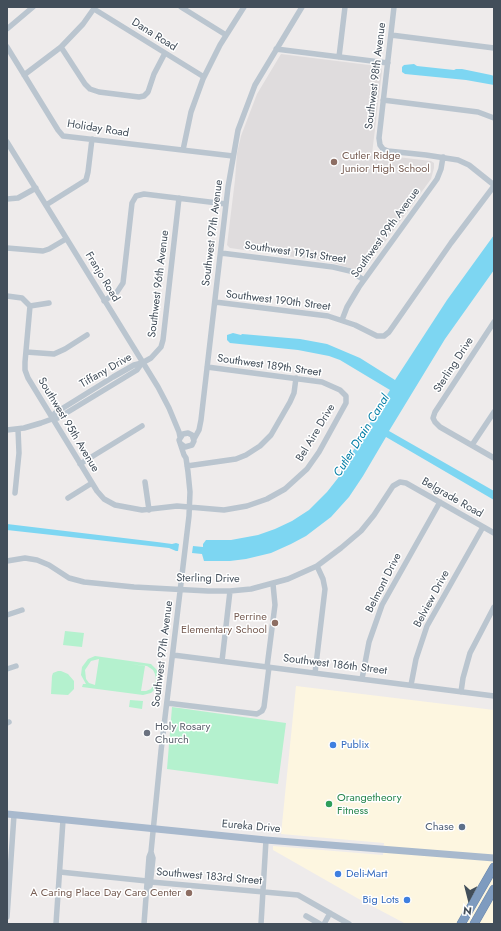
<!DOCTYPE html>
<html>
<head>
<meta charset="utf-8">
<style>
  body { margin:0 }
  #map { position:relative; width:501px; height:931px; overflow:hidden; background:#eeebeb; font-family:Jost,sans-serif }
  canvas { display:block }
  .frame { position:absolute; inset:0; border:8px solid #424e5a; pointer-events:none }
  .north { position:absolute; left:449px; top:879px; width:40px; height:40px; -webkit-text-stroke:3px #fff; paint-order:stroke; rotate:187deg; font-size:11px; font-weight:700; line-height:16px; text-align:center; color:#424e5a }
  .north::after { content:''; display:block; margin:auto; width:14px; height:18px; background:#424e5a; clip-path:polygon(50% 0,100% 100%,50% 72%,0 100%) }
</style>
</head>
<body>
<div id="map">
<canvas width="501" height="931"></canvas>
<div class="frame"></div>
<div class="north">N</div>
</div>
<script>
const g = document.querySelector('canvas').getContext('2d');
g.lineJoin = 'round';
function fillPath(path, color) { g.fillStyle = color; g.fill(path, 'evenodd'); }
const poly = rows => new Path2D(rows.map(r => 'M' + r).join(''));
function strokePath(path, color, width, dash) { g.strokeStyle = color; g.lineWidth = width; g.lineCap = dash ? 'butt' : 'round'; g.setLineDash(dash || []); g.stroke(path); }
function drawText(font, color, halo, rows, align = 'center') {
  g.font = font + ' Jost,sans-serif'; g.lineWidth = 3; g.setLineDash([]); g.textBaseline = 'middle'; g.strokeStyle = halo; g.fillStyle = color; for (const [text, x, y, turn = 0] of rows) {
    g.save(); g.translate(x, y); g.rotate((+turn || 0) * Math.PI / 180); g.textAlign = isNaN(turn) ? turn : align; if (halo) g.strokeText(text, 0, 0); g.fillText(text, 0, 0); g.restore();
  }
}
fillPath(poly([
  [296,686,494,710,494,924,406,924,357,898,273,850,273,846,383,855,384,843,281,834]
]), '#fdf6e0');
fillPath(poly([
  [281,54,377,66,381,68,382,71,372,154,431,161,434,163,434,168,431,179,364,271,362,272,330,262,230,248,227,245,235,180,237,153,241,136,257,94]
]), '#dfdcdd');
fillPath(poly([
  [65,631,84,633,82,647,63,645],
  [95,656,151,664,156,669,159,674,159,680,157,687,151,693,143,695,82,687,83,684,86,684,81,675,82,667,88,659],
  [99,659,95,685,89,683,86,679,85,670,91,661],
  [130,664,147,666,153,670,155,674,156,680,155,683,151,689,146,691,141,691,145,666],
  [58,671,61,671,68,674,74,681,74,689,68,695,51,694,52,676,53,673],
  [130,700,143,701,142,709,129,707],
  [172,707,286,723,278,784,167,769]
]), '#b4f1ce');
fillPath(poly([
  [414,64,417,66,454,70,456,69,462,69,491,75,494,76,494,85,466,80,405,74,402,72,402,67,404,65],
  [494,235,494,270,445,339,389,431,494,491,494,500,386,437,363,476,349,497,331,517,306,536,291,544,271,553,246,559,230,561,204,561,202,554,192,553,193,546,203,547,203,544,206,540,231,540,258,535,275,529,292,521,309,510,327,492,338,478,350,456,390,390,340,360,329,356,298,350,230,343,227,340,227,335,233,333,241,335,242,334,300,339,327,344,360,358,395,380,447,300],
  [7,524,157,542,172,544,176,543,179,544,178,551,176,551,169,548,7,530]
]), '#7dd6f2');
const highway = poly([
  [461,924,494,867],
  [474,924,494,889]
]);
strokePath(highway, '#6986ab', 9);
strokePath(poly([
  [181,7,226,35],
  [394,7,379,138,380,145,383,149,388,151,426,155,458,160,469,165,494,185],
  [94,9,204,77],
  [7,29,33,7],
  [391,35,494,48],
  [7,47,58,130,63,136,233,156],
  [61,47,85,84,90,89,99,92,139,97,144,96,148,92,154,74,165,53],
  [276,49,388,63],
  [339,57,345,7],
  [24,75,61,47,83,24,95,7],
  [383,100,478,112,494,118],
  [7,142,158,387,169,408,179,432,180,437],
  [183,150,191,112,203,79,220,45,244,7],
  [7,199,18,198,36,188],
  [46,205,86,180,88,172,92,139],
  [7,248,43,251,49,249,66,239],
  [221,253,333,267,350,271,364,280],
  [7,296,22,298,30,306],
  [104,301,117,292,123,283,132,203,136,196,144,194,226,204],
  [215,302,328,316,355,325,377,336,384,336,389,332,451,243,494,186],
  [30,306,25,362,25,370,28,378,97,491,104,499,115,505,142,510,177,506,224,510,247,506,267,499,285,489,307,469,319,452,346,403,346,396,340,390,322,382,207,367],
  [30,306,49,303],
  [342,320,347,307,359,287,437,179,441,169,443,157],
  [494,322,435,412,433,418,435,422,440,427,494,458],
  [26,352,54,354,65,349,87,335],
  [52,419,55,413,113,377,134,365,142,363,151,358,161,347,163,340,179,198],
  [7,430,24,428,41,423,52,419,58,418,137,370,142,363],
  [194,439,199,430,201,420,228,187,238,130,255,85,302,7],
  [472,445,494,412],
  [80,464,142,426],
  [187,466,236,459,246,455,260,446,271,435,290,402,294,393,296,378],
  [145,482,149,510],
  [15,493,19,453,18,429],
  [68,498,92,483],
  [7,561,25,558,37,560,49,565,69,578,84,582,134,587,208,591,230,591,251,589,288,579,317,566,341,548,361,531,374,515,393,486,400,482,406,483,494,533],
  [7,615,22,610],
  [173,655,494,696],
  [222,661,230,591],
  [267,667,275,605,273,584],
  [7,669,16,666],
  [315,673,325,589,323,579,317,566],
  [362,679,369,642,382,605,440,502],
  [411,685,416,659,427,626,483,527],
  [461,692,463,678,470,653,494,607],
  [167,703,257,714,262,711,264,707,269,667],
  [7,723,9,722],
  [60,872,147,881,151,882,298,895,349,924],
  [150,886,153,858,151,852],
  [306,916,320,924],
  [7,917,14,815],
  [56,924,63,820],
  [144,924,149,857,151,852,161,751,189,516,190,492,188,472,186,458,184,455,179,440,183,434,188,433,192,435,194,441,192,445,185,447,181,444],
  [261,924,266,840],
  [324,924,330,913]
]), '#bac5cf', 5.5);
strokePath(poly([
  [7,814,266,840,494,858]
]), '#a8b9cd', 7);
strokePath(highway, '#7e9bbf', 8);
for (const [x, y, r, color] of [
  [334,162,4,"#8d6e63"],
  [275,623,4,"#8d6e63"],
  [147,733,4,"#6b7280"],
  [333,745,4,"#3f7fe0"],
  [329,804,4,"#2e9e5b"],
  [462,827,4,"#5c6f8a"],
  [338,874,4,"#3f7fe0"],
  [189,893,4,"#8d6e63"],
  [407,900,4,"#3f7fe0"]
]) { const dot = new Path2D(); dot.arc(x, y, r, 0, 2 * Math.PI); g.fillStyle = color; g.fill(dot); strokePath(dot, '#fff', 1.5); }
drawText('11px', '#424e5a', '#fff', [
  ["Dana Road",154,35,32],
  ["Southwest 98th Avenue",376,76,-83],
  ["Holiday Road",98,129,9],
  ["Southwest 97th Avenue",213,233,-83],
  ["Southwest 99th Avenue",386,233,-54],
  ["Southwest 191st Street",295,253,8],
  ["Franjo Road",102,277,59],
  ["Southwest 96th Avenue",159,284,-83],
  ["Southwest 190th Street",278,301,7],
  ["Sterling Drive",454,365,-57],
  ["Southwest 189th Street",269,366,8],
  ["Tiffany Drive",106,371,-30],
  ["Southwest 95th Avenue",68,425,59],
  ["Bel Aire Drive",316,433,-59],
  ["Belgrade Road",452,498,30],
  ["Sterling Drive",208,579,1],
  ["Belmont Drive",384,583,-63],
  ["Belview Drive",432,599,-62],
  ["Southwest 97th Avenue",163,654,-83],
  ["Southwest 186th Street",335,665,7],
  ["Eureka Drive",251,827,5],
  ["Southwest 183rd Street",209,877,5]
]);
drawText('11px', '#785e54', '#fff', [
  ["Cutler Ridge",342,156,"left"],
  ["Junior High School",342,169,"left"],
  ["Perrine",267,617],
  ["Elementary School",267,630],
  ["A Caring Place Day Care Center",181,893]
], 'right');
drawText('11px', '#5b616d', '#fff', [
  ["Holy Rosary",155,727],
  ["Church",155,740]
], 'left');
drawText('11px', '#366cbe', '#fff', [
  ["Publix",341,745],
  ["Deli-Mart",346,874],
  ["Big Lots",399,900,"right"]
], 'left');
drawText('11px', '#27864d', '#fff', [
  ["Orangetheory",337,798],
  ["Fitness",337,811]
], 'left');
drawText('11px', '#4e5e75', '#fff', [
  ["Chase",454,827]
], 'right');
drawText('italic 12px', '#027ea6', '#fff', [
  ["Cutler Drain Canal",362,436,-58]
]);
</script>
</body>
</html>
